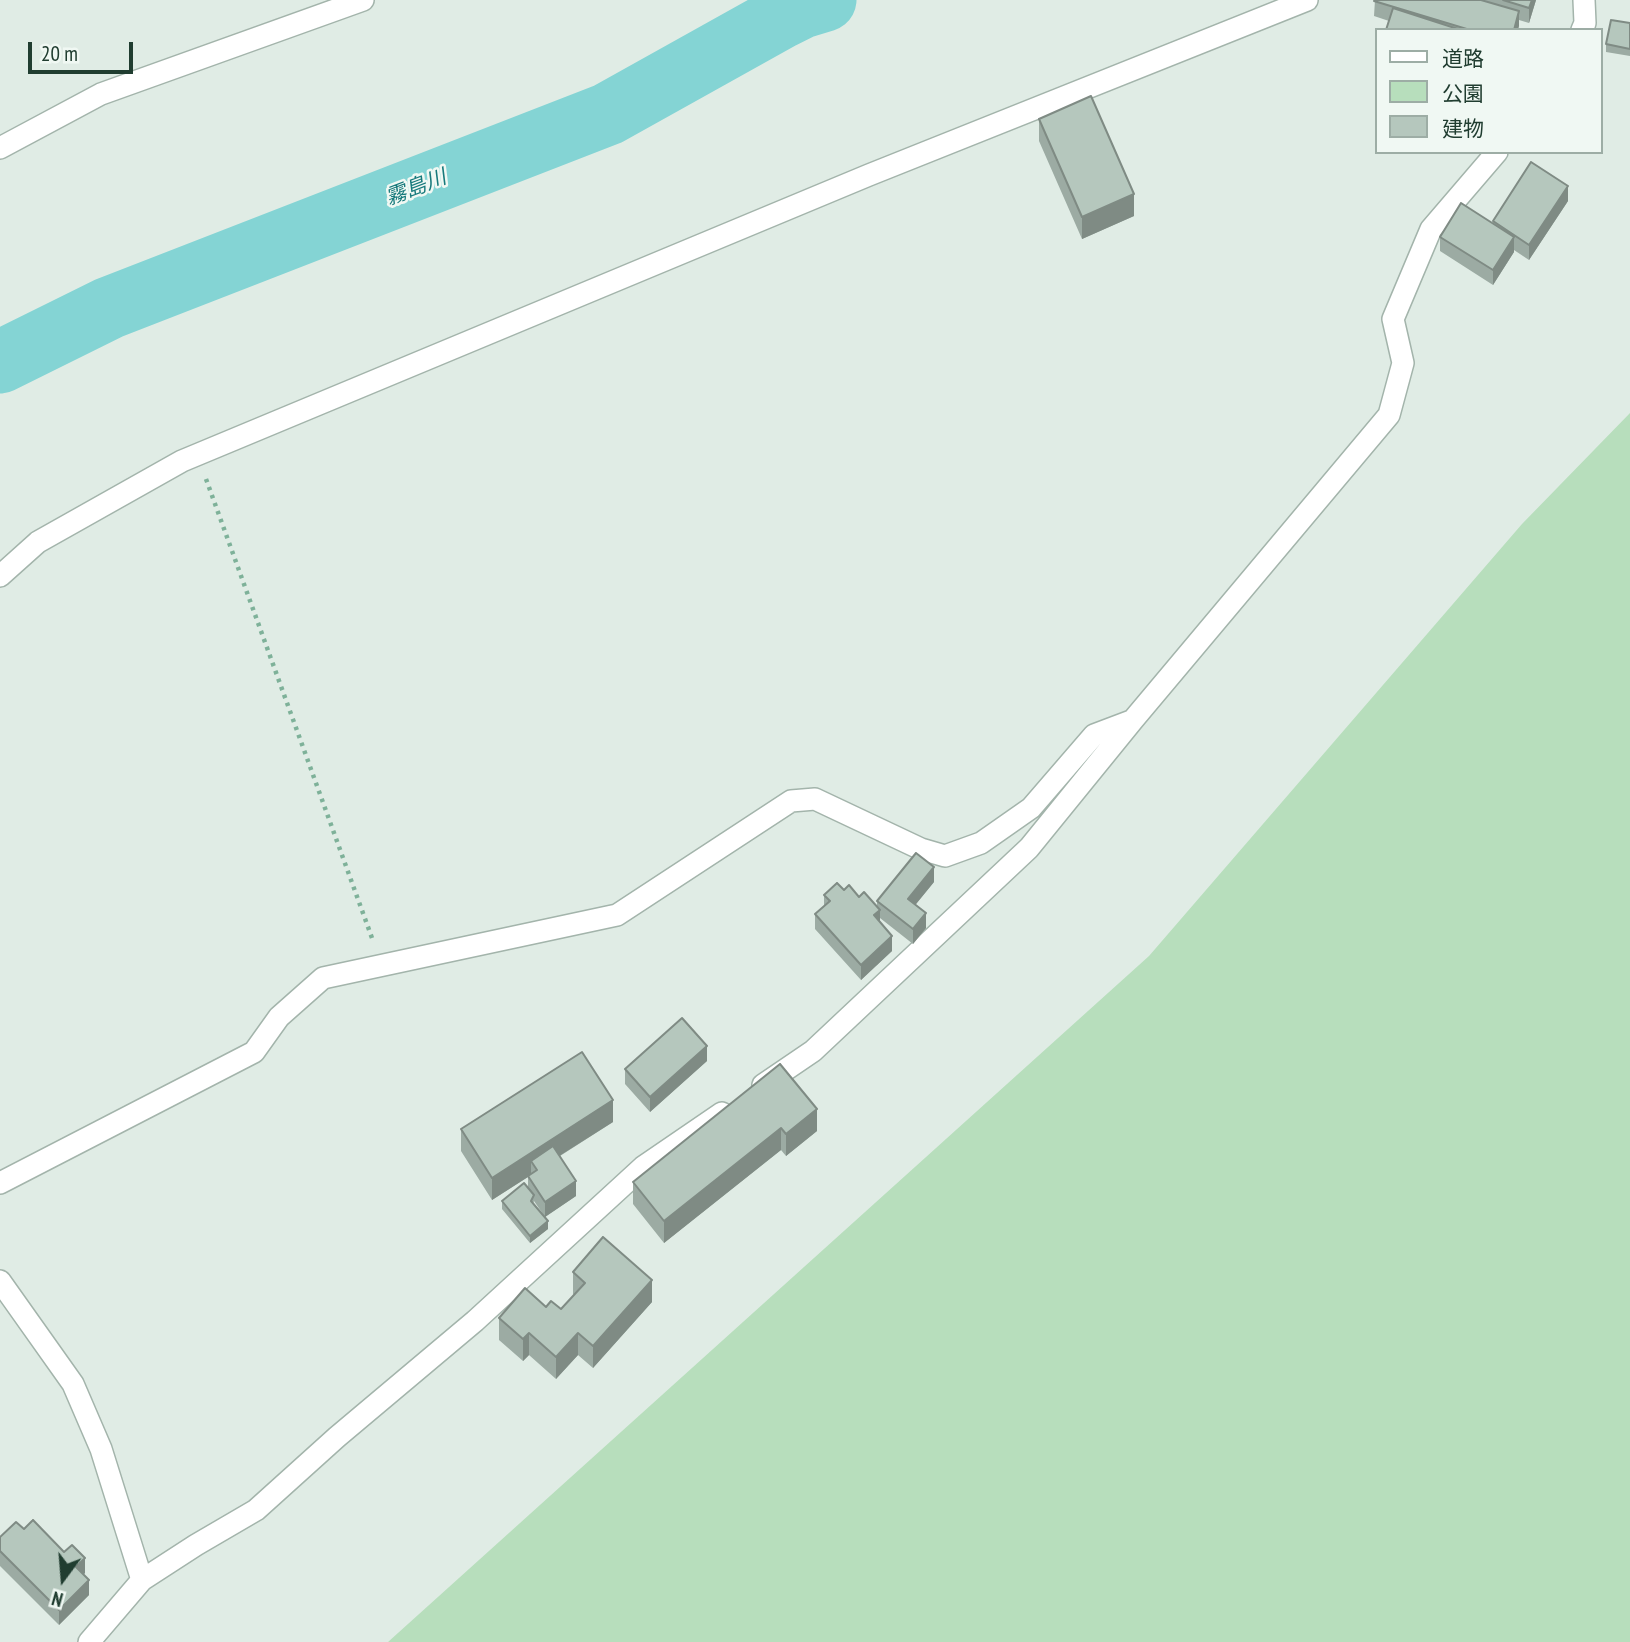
<!DOCTYPE html>
<html>
<head>
<meta charset="utf-8">
<style>
  body { margin:0 }
  #map { position:relative; width:1630px; height:1642px; overflow:hidden; background:#e0ece5; font-family:"PT Sans Narrow","Noto Sans JP",sans-serif }
  canvas { display:block }
  .legend { position:absolute; left:1375px; top:28px; width:228px; height:126px; box-sizing:border-box; background:#f0f8f3; border:2px solid #9dada5; margin:0; padding:9px 12px; list-style:none; font-size:21px; color:#203d30 }
  .legend li { display:flex; align-items:center; gap:14px; height:35px }
  .legend b { width:35px; border:2px solid #9dada5 }
  .north { position:absolute; left:28px; top:1544px; width:70px; height:70px; -webkit-text-stroke:5px #f0f8f3; paint-order:stroke; rotate:196deg; font-size:19px; font-weight:700; line-height:28px; text-align:center; color:#203d30 }
  .north::after { content:''; display:block; margin:auto; width:24px; height:32px; background:#203d30; clip-path:polygon(50% 0,100% 100%,50% 72%,0 100%) }
  .scale { position:absolute; left:28px; top:42px; width:105px; height:32px; box-sizing:border-box; border:4px solid #203d30; border-top:0; padding-left:9px; font-size:21px; line-height:24px; white-space:nowrap; color:#203d30; -webkit-text-stroke:5px #f0f8f3; paint-order:stroke }
</style>
</head>
<body>
<div id="map">
<canvas width="1630" height="1642"></canvas>
<ul class="legend">
<li><b style="height:9px;background:#fff"></b>道路</li>
<li><b style="height:19px;background:#b7debc"></b>公園</li>
<li><b style="height:19px;background:#b5c7bd"></b>建物</li>
</ul>
<div class="north">N</div>
<div class="scale">20 m</div>
</div>
<script>
const g = document.querySelector('canvas').getContext('2d');
g.lineJoin = 'round';
function fillPath(path, color) { g.fillStyle = color; g.fill(path, 'evenodd'); }
const poly = rows => new Path2D(rows.map(r => 'M' + r).join(''));
function strokePath(path, color, width, dash) { g.strokeStyle = color; g.lineWidth = width; g.lineCap = dash ? 'butt' : 'round'; g.setLineDash(dash || []); g.stroke(path); }
function drawText(font, color, halo, rows, align = 'center') {
  g.font = font + ' "PT Sans Narrow","Noto Sans JP",sans-serif'; g.lineWidth = 5; g.setLineDash([]); g.textBaseline = 'middle'; g.strokeStyle = halo; g.fillStyle = color; for (const [text, x, y, turn = 0] of rows) {
    g.save(); g.translate(x, y); g.rotate((+turn || 0) * Math.PI / 180); g.textAlign = isNaN(turn) ? turn : align; if (halo) g.strokeText(text, 0, 0); g.fillText(text, 0, 0); g.restore();
  }
}
fillPath(poly([
  [1630,413,1630,1642,388,1642,1149,956,1522,524]
]), '#b7debc');
strokePath(poly([
  [0,362,109,308,608,114,782,17,802,7,825,0]
]), '#84d4d4', 63);
const minor = poly([
  [1582,30,1585,23,1584,0],
  [0,148,101,94,363,0],
  [0,576,38,542,182,461,869,175,1307,0],
  [763,1085,813,1051,1029,848,1133,720,1389,415,1403,363,1393,319,1431,229,1497,152],
  [0,1183,254,1052,279,1017,323,978,617,915,791,801,815,799,921,849,945,856,981,843,1031,808,1094,735,1131,721],
  [0,1281,73,1384,101,1449,142,1580],
  [89,1642,142,1580,196,1545,256,1510,337,1437,475,1321,643,1167,722,1113]
]);
strokePath(minor, '#a3b4ab', 24);
strokePath(poly([
  [206,479,372,938]
]), '#7eb199', 4.5, [3.5, 5]);
strokePath(minor, '#fff', 21);
fillPath(poly([
  [1375,0,1536,0,1529,23,1519,20,1518,30,1386,30,1389,21,1374,16],
  [1630,23,1630,56,1606,52,1606,44],
  [1039,119,1134,216,1082,239,1039,141],
  [1568,201,1529,260,1514,250,1514,252,1493,285,1440,251,1440,237,1493,224,1493,221],
  [934,882,915,905,926,928,913,944,880,918,880,922,892,951,861,980,815,929,815,914,824,906,824,895,844,890,859,897,877,907,877,901],
  [707,1061,650,1112,625,1084,625,1069],
  [817,1109,817,1131,786,1156,781,1150,664,1243,633,1204,633,1182],
  [613,1122,560,1156,576,1196,545,1217,534,1201,533,1204,548,1229,530,1243,502,1209,502,1201,528,1187,528,1177,492,1200,461,1151,461,1129],
  [573,1272,652,1302,593,1368,578,1355,556,1379,529,1355,523,1361,499,1340,499,1318,546,1307,561,1309,574,1295,573,1294],
  [24,1529,85,1573,83,1575,89,1595,59,1625,0,1566,0,1537]
]), '#9caba3');
fillPath(poly([
  [1532,0,1536,0,1529,23,1529,8],
  [1519,11,1519,26,1518,30,1514,30],
  [1568,186,1568,201,1529,260,1529,245],
  [1134,194,1134,216,1082,239,1082,217],
  [1514,237,1514,252,1493,285,1493,270],
  [934,867,934,882,908,914,908,899],
  [880,910,880,925,874,915],
  [926,913,926,928,913,944,913,929],
  [892,936,892,951,861,980,861,965],
  [707,1046,707,1061,650,1112,650,1097],
  [613,1100,613,1122,537,1170,531,1161,531,1175,492,1200,492,1178],
  [817,1109,817,1131,786,1156,786,1134],
  [781,1128,781,1150,664,1243,664,1221],
  [576,1181,576,1196,545,1217,545,1202],
  [548,1221,548,1229,530,1243,530,1236],
  [652,1280,652,1302,593,1368,593,1346],
  [529,1333,529,1355,523,1361,523,1339],
  [578,1333,578,1355,556,1379,556,1357],
  [85,1558,85,1573,76,1582,76,1567],
  [89,1580,89,1595,59,1625,59,1610]
]), '#7f8b84');
const building = poly([
  [1375,0,1481,0,1519,11,1514,30,1470,30,1374,1,1375,0],
  [1503,0,1532,0,1529,8,1503,0],
  [1393,8,1461,30,1386,30,1393,8],
  [1611,20,1630,23,1630,49,1606,44,1611,20],
  [1091,96,1134,194,1082,217,1039,119,1091,96],
  [1531,162,1568,186,1529,245,1493,221,1531,162],
  [1461,203,1514,237,1493,270,1440,237,1461,203],
  [916,853,934,867,908,899,926,913,913,929,877,901,916,853],
  [837,883,844,890,849,885,859,897,864,892,880,910,874,915,892,936,861,965,815,914,830,901,824,895,837,883],
  [682,1018,707,1046,650,1097,625,1069,682,1018],
  [582,1052,613,1100,492,1178,461,1129,582,1052],
  [780,1064,817,1109,786,1134,781,1128,664,1221,633,1182,780,1064],
  [553,1146,576,1181,545,1202,528,1176,537,1170,531,1161,553,1146],
  [524,1183,534,1195,531,1201,548,1221,530,1236,502,1201,524,1183],
  [603,1237,652,1280,593,1346,578,1333,556,1357,529,1333,523,1339,499,1318,525,1288,546,1307,551,1301,561,1309,585,1283,573,1272,603,1237],
  [33,1520,64,1552,72,1545,85,1558,76,1567,89,1580,59,1610,0,1551,0,1537,16,1522,24,1529,33,1520]
]);
fillPath(building, '#b5c7bd');
strokePath(building, '#7f8b84', 2);
drawText('italic 21px', '#177a7c', '#f0f8f3', [
  ["霧島川",416,188,-21]
]);
</script>
</body>
</html>
